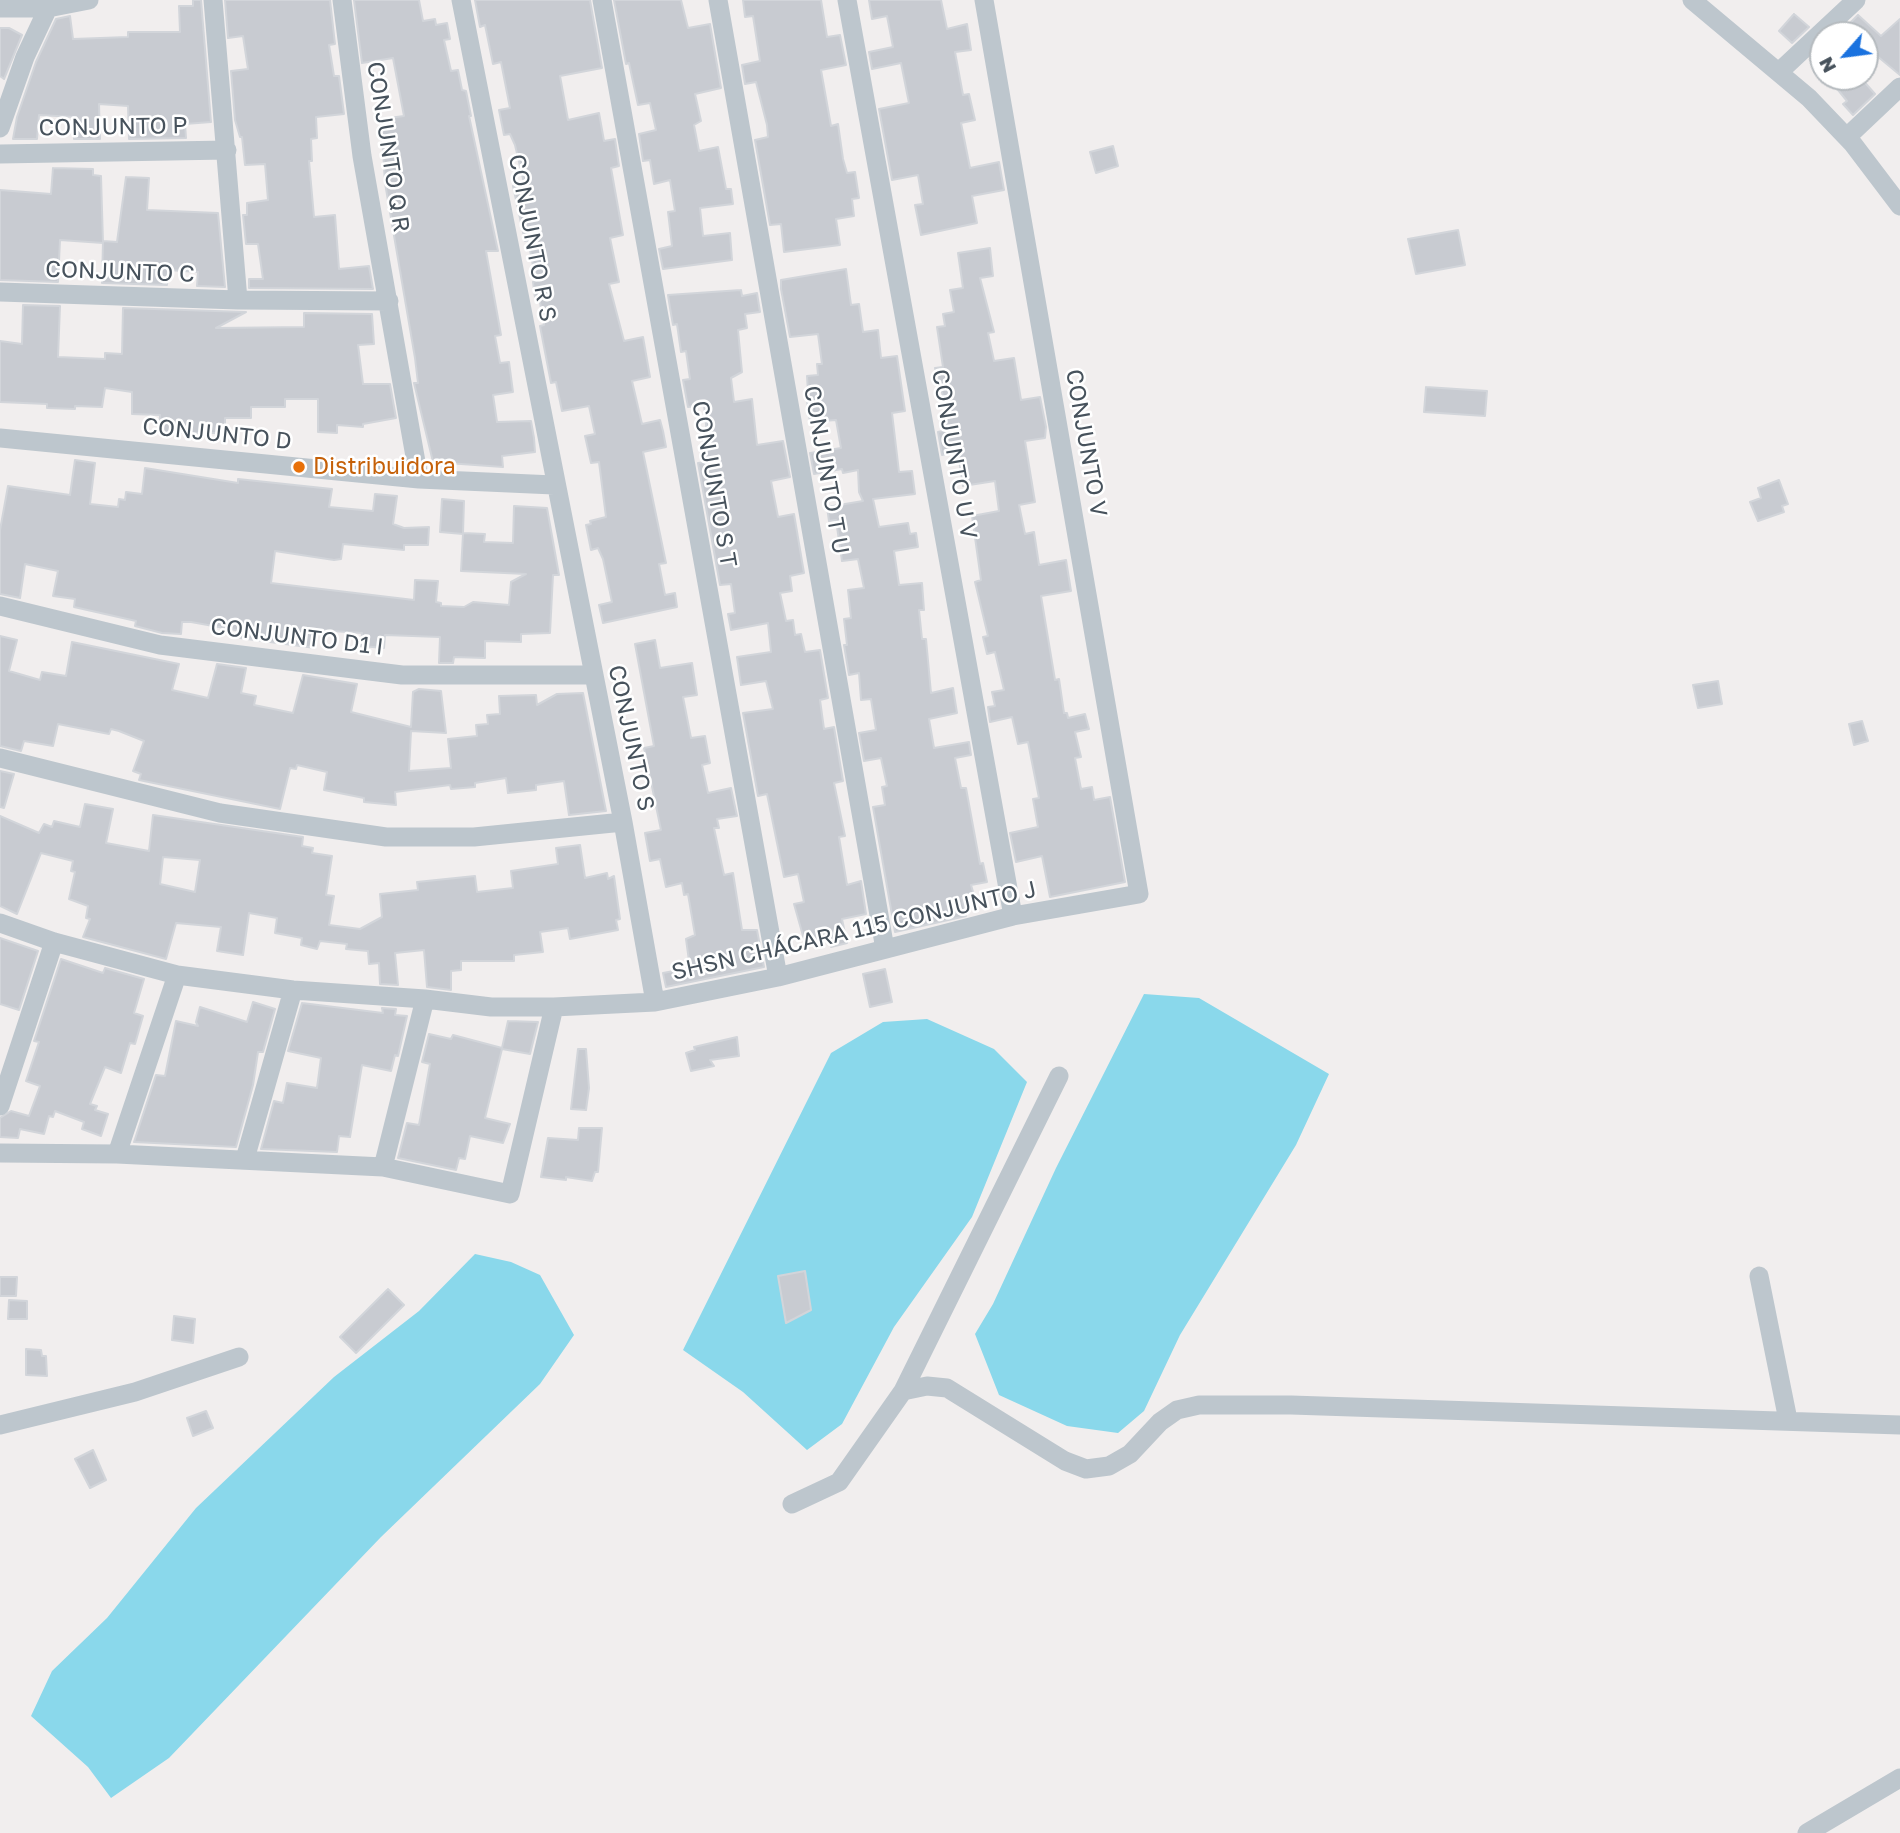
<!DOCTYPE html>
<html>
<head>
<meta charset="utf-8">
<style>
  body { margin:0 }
  #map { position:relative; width:1900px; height:1833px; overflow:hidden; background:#f1eeee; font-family:"Golos Text",sans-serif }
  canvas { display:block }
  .north { position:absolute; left:1809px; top:21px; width:70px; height:70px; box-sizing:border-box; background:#fff; border:2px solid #b5babe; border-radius:50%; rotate:242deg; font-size:19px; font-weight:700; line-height:28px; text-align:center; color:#47525c }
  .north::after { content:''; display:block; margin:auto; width:24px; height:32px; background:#1a72df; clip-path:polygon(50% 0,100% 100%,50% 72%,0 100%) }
</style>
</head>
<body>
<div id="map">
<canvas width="1900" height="1833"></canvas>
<div class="north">N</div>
</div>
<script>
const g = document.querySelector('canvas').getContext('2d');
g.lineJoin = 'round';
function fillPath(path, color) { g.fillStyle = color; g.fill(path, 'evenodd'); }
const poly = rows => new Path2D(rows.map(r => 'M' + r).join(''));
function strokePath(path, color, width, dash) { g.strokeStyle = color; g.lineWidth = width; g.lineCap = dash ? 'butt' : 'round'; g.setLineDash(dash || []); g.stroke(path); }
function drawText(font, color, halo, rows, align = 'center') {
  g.font = font + ' "Golos Text",sans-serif'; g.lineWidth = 5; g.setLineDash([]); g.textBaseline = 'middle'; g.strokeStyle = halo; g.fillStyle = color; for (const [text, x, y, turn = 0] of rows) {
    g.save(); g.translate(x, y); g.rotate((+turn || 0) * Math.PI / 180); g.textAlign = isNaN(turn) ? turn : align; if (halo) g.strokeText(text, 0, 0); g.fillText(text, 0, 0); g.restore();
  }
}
fillPath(poly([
  [1144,994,1199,998,1329,1074,1296,1145,1180,1335,1144,1411,1118,1433,1067,1426,999,1395,975,1334,993,1304,1056,1168],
  [927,1019,994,1049,1027,1082,972,1217,894,1327,842,1424,807,1450,743,1392,683,1350,831,1053,883,1022],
  [475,1254,511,1262,540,1275,574,1335,540,1384,381,1537,169,1758,111,1798,88,1767,31,1716,52,1671,107,1618,196,1508,334,1377,419,1311]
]), '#8ad8eb');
const building = poly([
  [193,0,201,0,211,122,185,124,186,138,129,139,128,106,99,104,100,139,74,139,74,117,39,115,37,139,13,139,17,117,36,62,56,19,70,16,73,39,128,37,128,32,180,32,179,6,193,6,193,0],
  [225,0,330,0,335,44,329,45,334,76,339,76,344,114,316,117,317,138,311,139,312,161,309,161,314,217,335,215,339,269,369,266,373,289,249,288,249,279,263,279,258,244,246,244,243,215,247,215,247,203,268,200,265,164,245,165,242,137,240,137,235,120,231,71,248,69,243,36,228,38,225,0],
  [354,0,419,0,423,21,435,19,436,25,447,23,450,39,444,40,451,71,458,70,462,90,466,91,471,116,469,116,498,251,486,251,501,335,495,336,500,363,509,362,513,392,493,395,497,422,531,421,534,438,535,452,502,456,503,467,433,462,414,383,418,383,415,358,385,183,381,119,404,116,393,58,362,63,354,0],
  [475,0,590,0,602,68,560,76,568,120,599,113,604,141,615,139,619,166,611,168,623,235,610,238,619,282,609,284,624,341,643,337,650,377,632,381,642,424,660,420,663,431,666,447,643,452,666,563,659,564,665,595,675,593,677,607,603,623,599,605,612,602,603,559,598,548,591,550,586,525,591,524,590,521,606,517,599,462,591,463,585,436,595,434,589,406,562,411,556,382,551,383,540,326,544,325,539,297,535,298,533,282,536,281,528,240,525,241,513,186,524,183,515,145,510,134,504,135,499,110,510,108,501,62,493,64,485,25,480,27,475,0],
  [614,0,681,0,688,28,710,24,721,88,695,94,701,121,694,125,699,151,718,147,726,189,731,189,733,204,700,208,703,236,730,233,732,260,663,269,659,249,672,246,668,212,675,211,670,180,654,184,650,160,643,161,639,134,656,130,650,103,638,105,629,63,626,64,614,0],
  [743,0,821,0,827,37,840,35,846,65,821,70,831,126,838,124,843,159,847,173,855,172,859,198,852,199,854,216,836,219,840,245,784,252,781,224,770,225,755,140,768,137,767,125,756,82,745,84,742,65,760,61,753,16,745,17,743,0],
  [869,0,941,0,947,29,967,24,971,50,955,52,963,95,969,94,975,120,961,123,970,168,999,162,1004,190,972,196,977,223,921,235,915,205,923,204,918,175,892,180,879,109,909,103,901,63,872,69,869,52,893,47,887,16,872,19,869,0],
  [1794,14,1809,27,1792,43,1779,31,1794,14],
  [1858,15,1881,36,1900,19,1900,75,1865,46,1865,35,1853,35,1845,28,1858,15],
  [0,28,9,28,22,35,4,79,0,76,0,28],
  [1843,77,1860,77,1875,94,1853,115,1843,104,1847,101,1834,85,1843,77],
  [1113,146,1118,166,1096,173,1090,152,1113,146],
  [53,168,93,169,93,175,101,176,103,243,60,240,58,282,0,280,0,190,51,194,53,168],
  [126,177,149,178,147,210,218,213,225,287,197,286,198,272,168,270,167,285,102,283,103,241,117,242,126,177],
  [1458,230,1465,265,1416,274,1408,239,1458,230],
  [990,248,993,276,980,278,994,332,988,333,994,361,1014,358,1021,400,1040,397,1046,427,1045,438,1025,441,1035,502,1019,505,1025,534,1034,532,1039,565,1066,560,1071,591,1041,596,1055,680,1059,679,1064,713,1067,713,1068,718,1085,714,1089,729,1075,732,1081,757,1075,758,1081,789,1092,787,1094,800,1110,797,1125,882,1050,897,1042,856,1016,862,1010,833,1038,827,1033,799,1039,798,1028,742,1018,744,1012,717,990,722,988,707,995,706,992,692,1004,690,995,652,987,654,983,637,988,636,975,582,981,580,972,516,999,511,995,481,963,486,958,452,942,455,938,432,947,430,943,396,935,368,943,367,937,327,945,326,943,314,954,312,950,290,963,288,958,253,990,248],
  [846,269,851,305,859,304,863,332,878,330,881,358,897,356,905,411,892,413,897,455,899,472,912,471,915,494,873,499,879,527,908,523,910,534,916,533,918,547,894,551,899,585,922,583,924,610,919,610,922,639,926,639,931,693,953,688,957,713,929,719,934,748,969,742,971,755,955,758,961,788,966,788,980,864,983,863,987,882,971,885,974,895,962,898,966,916,895,932,873,807,885,805,882,787,887,786,881,758,864,761,859,733,876,730,871,699,861,700,859,673,849,675,844,645,847,645,844,619,851,618,848,590,864,588,858,559,842,561,836,520,829,521,827,507,863,501,859,492,858,470,843,473,842,469,814,474,810,453,841,448,836,420,810,422,806,393,808,392,807,376,818,375,817,364,822,364,818,334,790,337,781,289,781,280,846,269],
  [741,290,742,296,757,293,760,312,745,314,747,328,738,330,742,372,731,378,734,402,752,399,757,445,783,441,790,477,771,481,778,517,794,514,804,573,790,576,792,591,780,593,786,621,793,620,795,635,801,634,805,652,820,650,828,698,820,700,824,729,834,727,843,781,834,783,845,836,839,837,847,885,861,881,866,914,842,919,847,943,831,947,829,939,805,943,794,904,804,902,798,874,784,877,767,794,758,796,743,713,773,709,766,681,741,685,737,657,771,652,768,623,731,630,728,614,735,613,731,584,720,585,698,463,706,462,702,434,707,434,704,405,688,407,683,380,690,379,686,351,681,352,677,324,673,325,670,308,668,295,741,290],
  [23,305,60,306,58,357,105,359,105,353,122,354,123,308,246,312,216,328,304,327,304,313,372,314,374,344,358,345,363,384,390,384,396,418,363,424,363,427,337,425,337,433,318,432,318,399,285,399,285,407,251,407,251,418,225,418,225,433,159,433,160,415,132,414,132,392,105,388,102,407,75,406,75,409,47,408,47,404,0,402,0,341,22,344,23,305],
  [1426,387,1487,391,1485,416,1424,412,1426,387],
  [75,460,95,463,90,504,118,507,119,499,125,500,126,492,142,494,145,468,238,483,238,479,332,489,329,507,373,511,375,494,397,496,393,524,404,528,429,527,428,545,404,545,404,550,343,544,341,559,334,560,275,551,271,583,414,600,415,580,438,581,436,602,441,603,441,606,464,607,473,602,509,605,511,582,526,574,461,571,463,534,440,532,442,499,464,501,463,533,485,534,484,542,513,543,514,506,547,508,559,575,553,575,550,633,521,634,521,642,485,641,485,658,454,657,453,663,439,663,440,637,385,635,384,648,361,646,362,633,318,630,315,648,240,638,241,631,191,622,182,622,181,634,162,633,135,626,136,621,74,607,75,599,53,596,58,571,25,564,20,598,0,594,0,530,8,486,70,495,75,460],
  [1779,480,1788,504,1782,506,1784,512,1758,521,1750,502,1761,498,1758,488,1779,480],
  [0,636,17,640,9,671,40,680,42,672,66,676,72,642,179,664,172,690,208,698,217,664,246,668,241,693,256,696,254,705,293,713,303,675,357,684,351,712,411,727,413,692,419,689,441,691,446,733,411,731,409,771,451,768,448,739,477,736,476,725,488,724,487,715,500,714,499,696,536,695,537,705,557,694,583,693,606,811,569,815,564,781,536,785,536,790,508,793,506,778,475,783,475,787,451,789,450,785,395,792,396,805,364,802,364,798,324,790,327,772,297,765,296,769,290,768,280,809,139,780,141,774,133,771,144,741,119,731,111,729,109,734,58,724,53,746,24,741,21,751,0,746,0,636],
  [655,640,660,668,692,663,697,695,683,697,691,738,705,736,710,763,702,765,708,793,731,788,737,816,717,819,719,828,714,828,724,875,733,873,742,930,757,930,764,967,666,987,663,973,690,968,686,939,695,935,688,894,684,895,682,883,666,887,660,859,650,861,645,833,661,830,644,748,654,746,635,644,655,640],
  [1718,681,1722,704,1698,708,1693,685,1718,681],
  [1862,721,1868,741,1854,745,1849,724,1862,721],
  [0,771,14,774,4,808,0,807,0,771],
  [85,804,113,809,106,843,149,851,153,815,303,837,302,846,313,848,312,853,332,856,326,895,334,896,329,925,360,929,382,917,380,894,418,890,417,882,475,876,477,892,513,888,511,871,558,864,556,848,580,845,585,878,607,873,608,879,614,876,620,919,616,920,618,930,570,939,568,928,540,932,543,952,514,955,514,961,461,961,461,970,451,971,451,990,427,987,424,950,395,953,398,985,380,984,379,963,369,964,368,951,346,949,347,944,320,941,317,949,301,945,302,938,275,933,277,918,249,913,243,955,217,951,221,927,176,923,166,959,83,937,90,919,86,918,88,906,69,899,75,872,71,871,73,861,41,853,17,914,0,906,0,816,39,833,44,824,52,827,54,821,80,827,85,804],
  [163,857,200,860,195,892,160,884,163,857],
  [0,938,38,951,19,1010,0,1004,0,938],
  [61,959,103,973,105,968,144,979,134,1013,143,1016,135,1044,130,1043,121,1073,105,1067,90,1104,97,1106,95,1110,108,1114,101,1136,82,1129,84,1122,55,1111,53,1117,49,1116,44,1134,20,1129,18,1138,0,1137,0,1118,11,1111,29,1116,40,1086,26,1081,39,1042,34,1041,61,959],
  [885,969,892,1002,870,1007,863,974,885,969],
  [253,1002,275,1009,263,1052,258,1052,253,1085,236,1147,134,1142,156,1075,165,1076,176,1021,198,1026,196,1022,200,1007,247,1022,253,1002],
  [302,1003,383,1013,382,1008,396,1009,395,1015,407,1016,398,1056,395,1055,391,1071,362,1065,350,1137,339,1136,337,1152,261,1149,274,1101,283,1103,287,1083,317,1088,321,1058,288,1051,302,1003],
  [508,1021,538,1022,530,1054,502,1049,485,1118,510,1124,503,1143,470,1136,465,1159,459,1158,456,1170,398,1158,407,1123,419,1125,430,1064,422,1062,429,1034,451,1039,453,1035,502,1048,508,1021],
  [737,1037,739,1056,710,1060,714,1066,691,1071,686,1053,695,1050,694,1047,737,1037],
  [578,1049,586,1049,589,1088,586,1110,571,1109,578,1049],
  [579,1128,602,1128,598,1172,595,1172,592,1181,566,1177,566,1180,541,1177,548,1138,578,1140,579,1128],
  [805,1271,811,1310,786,1323,778,1276,805,1271],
  [0,1277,17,1277,16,1296,0,1296,0,1277],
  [388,1289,404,1305,356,1353,340,1337,388,1289],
  [9,1300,27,1301,27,1319,8,1319,9,1300],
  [174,1316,195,1319,193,1343,172,1340,174,1316],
  [26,1349,41,1350,42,1356,46,1356,47,1376,26,1375,26,1349],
  [206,1411,213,1428,193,1436,187,1418,206,1411],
  [93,1450,106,1480,90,1488,75,1459,93,1450]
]);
fillPath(building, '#c8cbd1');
strokePath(building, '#d2d5da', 2);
strokePath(poly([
  [213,0,238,300],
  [342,0,362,156,419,479],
  [461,0,623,822,655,1002],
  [602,0,778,977],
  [718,0,885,949],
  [847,0,1013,916],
  [1692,0,1809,98,1853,144,1900,206],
  [0,8,48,8,89,0],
  [1779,72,1856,0],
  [0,128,25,57,48,8],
  [1847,137,1900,87],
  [0,154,227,150],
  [0,292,238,300,389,301],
  [0,438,419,479,554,485],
  [0,606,160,645,402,675,592,675],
  [0,758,220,813,386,837,474,837,623,822],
  [0,923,54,942,177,975,293,990,425,999,491,1007,554,1007,655,1002,778,977,1013,916,1139,894,984,0],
  [0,1106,54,942],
  [0,1153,117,1154,383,1167,510,1194,554,1007],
  [117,1154,177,975],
  [245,1159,293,990],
  [383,1167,425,999],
  [1759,1276,1788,1420],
  [903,1391,927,1386,947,1388,1065,1461,1086,1469,1109,1466,1130,1454,1160,1422,1177,1410,1199,1405,1291,1405,1900,1425],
  [0,1425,135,1392,239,1357],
  [792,1504,839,1482,903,1391,1059,1076],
  [1807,1833,1900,1778]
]), '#bdc6cd', 19);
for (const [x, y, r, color] of [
  [299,467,7,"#e8710a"]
]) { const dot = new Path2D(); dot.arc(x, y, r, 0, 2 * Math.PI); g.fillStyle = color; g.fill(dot); strokePath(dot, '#fff', 2.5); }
drawText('23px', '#47525c', '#fff', [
  ["CONJUNTO P",113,127,-1],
  ["CONJUNTO Q R",388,147,81],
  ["CONJUNTO R S",532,238,79],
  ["CONJUNTO C",120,272,2],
  ["CONJUNTO D",217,434,6],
  ["CONJUNTO V",1086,443,80],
  ["CONJUNTO U V",954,454,80],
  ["CONJUNTO T U",826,470,80],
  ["CONJUNTO S T",714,484,80],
  ["CONJUNTO D1 I",297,637,7],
  ["CONJUNTO S",631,738,78],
  ["SHSN CHÁCARA 115 CONJUNTO J",854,931,-13]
]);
drawText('23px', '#c56008', '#fff', [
  ["Distribuidora",313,467]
], 'left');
</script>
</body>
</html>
